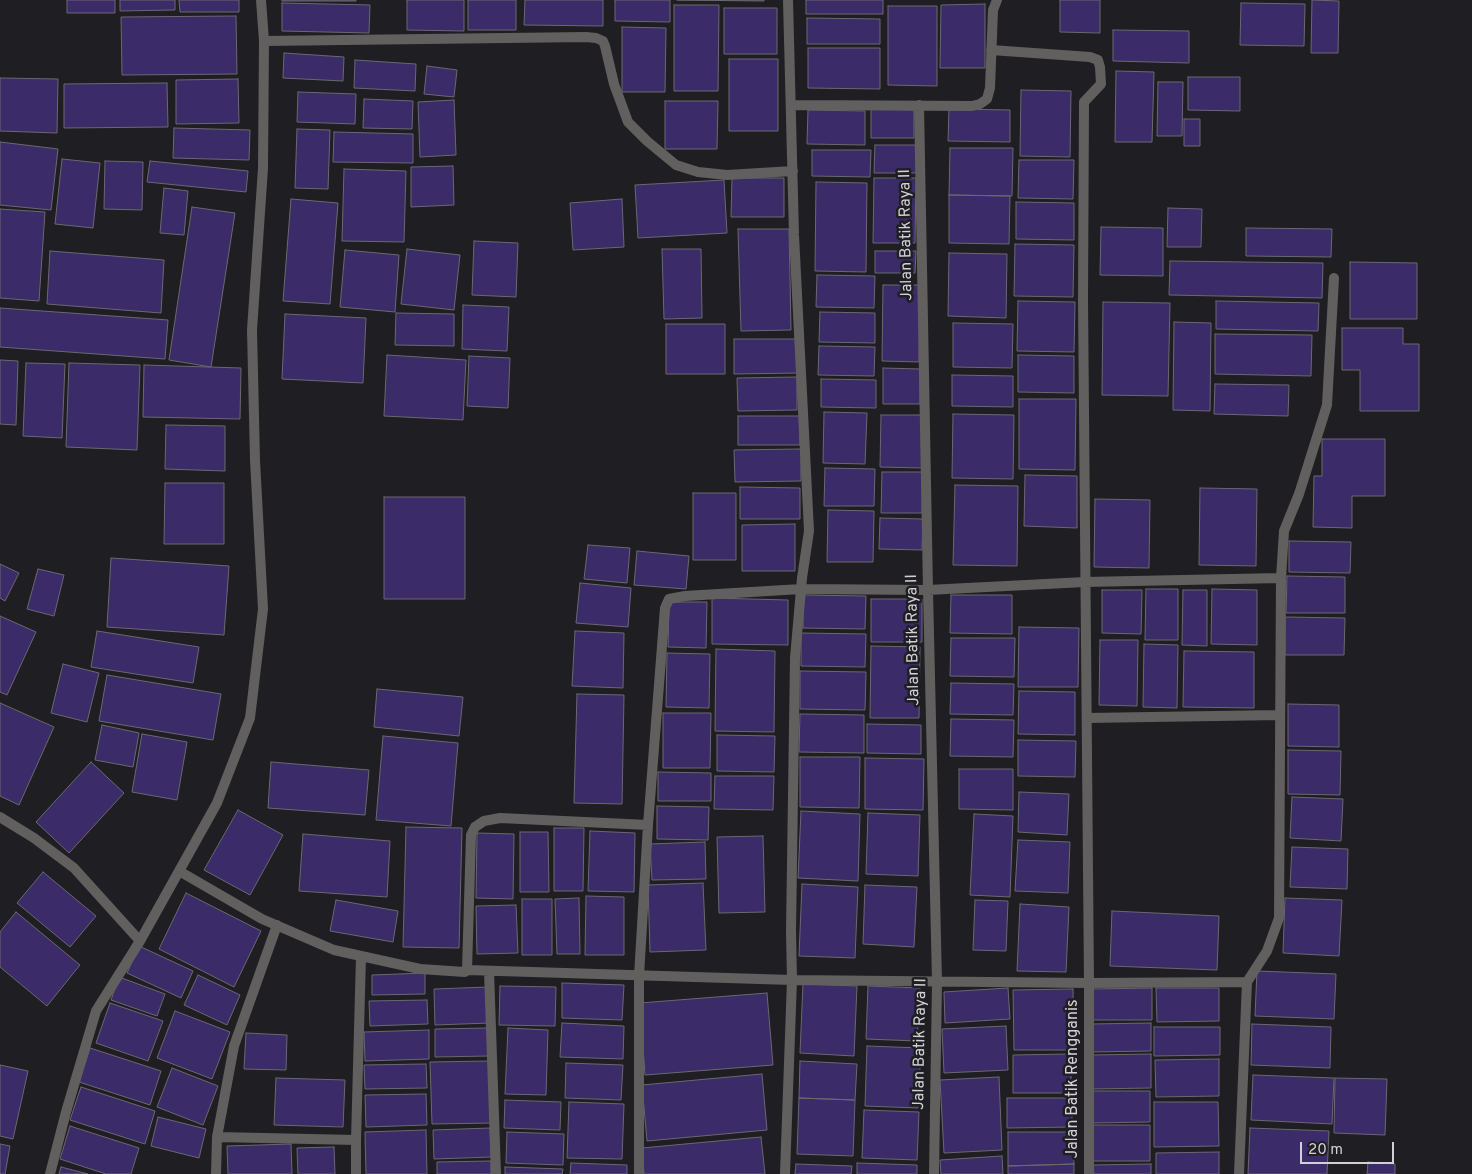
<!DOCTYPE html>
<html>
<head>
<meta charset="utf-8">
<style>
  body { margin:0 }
  #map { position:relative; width:1472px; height:1174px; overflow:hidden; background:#1f1e23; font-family:Overpass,sans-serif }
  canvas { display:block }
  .scale { position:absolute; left:1300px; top:1142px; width:94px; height:22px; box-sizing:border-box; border:2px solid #d1d1d5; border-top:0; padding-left:6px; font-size:15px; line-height:18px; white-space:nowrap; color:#d1d1d5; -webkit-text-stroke:4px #1f1e23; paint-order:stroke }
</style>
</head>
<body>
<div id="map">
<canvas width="1472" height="1174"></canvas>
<div class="scale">20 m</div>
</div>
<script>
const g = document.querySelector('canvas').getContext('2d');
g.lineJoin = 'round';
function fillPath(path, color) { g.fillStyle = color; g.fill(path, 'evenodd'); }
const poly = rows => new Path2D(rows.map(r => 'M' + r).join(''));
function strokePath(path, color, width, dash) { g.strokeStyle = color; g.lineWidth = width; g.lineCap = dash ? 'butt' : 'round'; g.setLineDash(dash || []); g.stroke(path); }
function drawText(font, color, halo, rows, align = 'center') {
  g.font = font + ' Overpass,sans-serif'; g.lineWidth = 5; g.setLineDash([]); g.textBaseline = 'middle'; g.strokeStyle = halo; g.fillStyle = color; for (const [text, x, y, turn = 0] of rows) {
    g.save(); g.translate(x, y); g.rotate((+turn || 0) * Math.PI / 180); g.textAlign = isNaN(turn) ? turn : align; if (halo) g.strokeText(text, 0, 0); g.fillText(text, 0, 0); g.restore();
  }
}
const building = poly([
  [67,0,115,0,115,13,67,13,67,0],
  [120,0,175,0,175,10,120,11,120,0],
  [179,0,239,0,239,12,180,12,179,0],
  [282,0,356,0,356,1,282,1,282,0],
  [407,0,464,0,464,31,407,30,407,0],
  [468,0,516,0,516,30,468,30,468,0],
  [525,0,603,0,603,26,524,25,525,0],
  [615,0,670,0,670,22,615,21,615,0],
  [677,0,764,0,764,1,677,0],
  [806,0,883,0,883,14,806,14,806,0],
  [1060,0,1100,0,1100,33,1060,32,1060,0],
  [1312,0,1339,1,1338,53,1311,53,1312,0],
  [282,3,370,5,369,33,282,31,282,3],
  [1241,3,1305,4,1304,46,1240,45,1241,3],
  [985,4,985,68,940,68,941,5,985,4],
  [674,5,719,5,718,91,674,91,674,5],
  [888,6,937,6,937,86,888,85,888,6],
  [724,8,777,8,777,54,724,54,724,8],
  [236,16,237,74,122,75,121,17,236,16],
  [807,18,880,19,880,44,807,44,807,18],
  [622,27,666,28,665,92,622,92,622,27],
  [1113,30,1189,31,1189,63,1113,61,1113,30],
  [808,48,880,48,880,89,808,88,808,48],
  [284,53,344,57,343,81,283,78,284,53],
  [729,59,778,59,778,131,729,131,729,59],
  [355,60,416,64,415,91,354,88,355,60],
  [427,66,457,70,454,97,424,94,427,66],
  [1116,71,1154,72,1152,142,1115,142,1116,71],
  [1188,77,1240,77,1240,111,1188,110,1188,77],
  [0,78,58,79,57,133,0,131,0,78],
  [238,79,239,123,176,124,176,80,238,79],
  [1158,82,1183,82,1182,136,1157,136,1158,82],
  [167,83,168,127,64,128,64,84,167,83],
  [1021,90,1071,91,1070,157,1020,156,1021,90],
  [298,92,356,94,355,124,297,122,298,92],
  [364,99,413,101,412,129,363,128,364,99],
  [454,100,456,155,420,157,418,102,454,100],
  [665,101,718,101,717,149,665,149,665,101],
  [871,109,914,110,914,138,871,138,871,109],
  [949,109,1010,110,1010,142,948,141,949,109],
  [808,110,865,111,865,145,807,144,808,110],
  [1184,119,1200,119,1200,146,1184,146,1184,119],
  [174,128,250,130,249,160,173,158,174,128],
  [297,129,330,130,328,189,295,188,297,129],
  [334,132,413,134,413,163,333,162,334,132],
  [0,142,58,149,51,210,0,205,0,142],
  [875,145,918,145,918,173,874,173,875,145],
  [950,148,1013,148,1012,196,949,195,950,148],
  [812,150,871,150,870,177,812,176,812,150],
  [62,159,100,163,93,228,55,224,62,159],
  [1019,160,1074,160,1073,199,1018,198,1019,160],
  [105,161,143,162,142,210,104,209,105,161],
  [150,161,248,171,246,192,147,182,150,161],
  [453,166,454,205,411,207,411,167,453,166],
  [344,169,406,171,404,242,342,241,344,169],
  [732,178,784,178,784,217,731,217,732,178],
  [874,178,916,178,915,243,873,243,874,178],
  [724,180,727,233,638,238,635,185,724,180],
  [816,182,867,183,866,272,815,271,816,182],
  [164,188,188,191,184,235,160,233,164,188],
  [949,195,1010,196,1009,244,949,243,949,195],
  [291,199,338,203,330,304,283,301,291,199],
  [622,199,624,247,573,250,570,203,622,199],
  [1016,202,1074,203,1074,240,1016,239,1016,202],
  [192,207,235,213,211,367,169,360,192,207],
  [1168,208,1202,209,1201,247,1167,247,1168,208],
  [0,209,45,212,39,301,0,298,0,209],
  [1101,227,1163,228,1163,276,1100,275,1101,227],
  [1246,228,1332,229,1331,257,1246,256,1246,228],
  [738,229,789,229,791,330,741,331,738,229],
  [474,241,518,243,516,297,472,295,474,241],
  [1015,244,1074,245,1073,297,1014,296,1015,244],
  [407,249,460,255,454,310,401,304,407,249],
  [662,249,701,249,702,318,664,319,662,249],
  [345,250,399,255,395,312,340,307,345,250],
  [50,251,164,260,161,313,47,304,50,251],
  [875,251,916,251,915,273,875,273,875,251],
  [949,253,1007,254,1006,318,948,316,949,253],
  [1170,261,1323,263,1322,298,1169,295,1170,261],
  [1350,262,1417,263,1417,319,1350,319,1350,262],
  [817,275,875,276,874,308,816,307,817,275],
  [883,285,920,285,919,362,882,361,883,285],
  [1018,301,1075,302,1074,352,1017,351,1018,301],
  [1216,301,1319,303,1318,331,1216,329,1216,301],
  [1103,302,1170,303,1168,396,1102,395,1103,302],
  [463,305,509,307,507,351,462,349,463,305],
  [0,308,168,320,165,359,0,347,0,308],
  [820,312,875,313,875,343,819,342,820,312],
  [396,313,454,314,454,346,395,345,396,313],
  [285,314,366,318,363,383,282,379,285,314],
  [1174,322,1211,323,1210,411,1173,410,1174,322],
  [953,323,1013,324,1012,368,953,367,953,323],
  [666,324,725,324,725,374,666,374,666,324],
  [1342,328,1403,328,1403,344,1419,344,1419,411,1360,411,1360,370,1342,370,1342,328],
  [1215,334,1312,335,1311,376,1215,374,1215,334],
  [734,339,798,339,798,373,734,374,734,339],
  [819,346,875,347,874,376,818,375,819,346],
  [387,355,466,360,463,420,384,416,387,355],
  [1018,355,1074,356,1074,393,1018,392,1018,355],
  [469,356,510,358,508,408,467,406,469,356],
  [0,360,18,361,16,425,0,424,0,360],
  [26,363,65,364,62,438,23,436,26,363],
  [69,363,140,365,137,450,66,447,69,363],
  [144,365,241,368,240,419,143,417,144,365],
  [883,368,920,369,920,404,883,404,883,368],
  [952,375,1013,376,1013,407,952,406,952,375],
  [797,377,797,410,738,411,737,378,797,377],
  [821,379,876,380,876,408,821,407,821,379],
  [1215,384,1289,385,1288,416,1214,414,1215,384],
  [1019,399,1076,399,1075,470,1019,469,1019,399],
  [824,412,867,413,865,464,823,463,824,412],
  [953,414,1014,415,1013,479,952,478,953,414],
  [881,415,923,415,922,468,880,467,881,415],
  [738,416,800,416,800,445,738,445,738,416],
  [166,425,225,426,225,471,165,469,166,425],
  [1322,439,1385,439,1385,496,1352,496,1352,528,1313,527,1314,476,1322,476,1322,439],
  [801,449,801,481,735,482,734,450,801,449],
  [825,468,875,469,874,506,824,506,825,468],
  [882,472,923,472,922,513,881,513,882,472],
  [1025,475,1077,476,1077,528,1024,526,1025,475],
  [165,483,224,483,224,544,164,544,165,483],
  [955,485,1018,486,1017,566,953,565,955,485],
  [740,487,800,488,800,519,740,519,740,487],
  [1200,488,1257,489,1256,566,1199,565,1200,488],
  [693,493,736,493,736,560,693,560,693,493],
  [384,497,465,497,465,599,384,599,384,497],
  [1095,499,1150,500,1149,568,1094,567,1095,499],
  [828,510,874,511,873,562,827,562,828,510],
  [880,518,923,519,922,550,879,549,880,518],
  [795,524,795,571,742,571,742,525,795,524],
  [1289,541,1351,542,1350,573,1289,572,1289,541],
  [588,545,630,548,627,583,584,579,588,545],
  [637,551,689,556,686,589,634,585,637,551],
  [111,558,229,566,224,635,107,627,111,558],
  [0,564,19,573,5,601,0,598,0,564],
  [38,569,64,575,54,616,27,609,38,569],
  [1287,576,1345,577,1345,613,1286,613,1287,576],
  [580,583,631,588,628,627,576,623,580,583],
  [1146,589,1178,589,1178,640,1145,640,1146,589],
  [1212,589,1257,590,1257,645,1211,644,1212,589],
  [1102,590,1142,590,1141,634,1102,633,1102,590],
  [1183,590,1207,590,1207,646,1182,645,1183,590],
  [803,595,866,596,865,629,803,628,803,595],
  [951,595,1012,595,1012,634,950,633,951,595],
  [712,598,788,600,788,645,712,644,712,598],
  [871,599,922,599,922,642,871,642,871,599],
  [669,602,707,602,706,648,668,647,669,602],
  [0,616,36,632,7,695,0,692,0,616],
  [1285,617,1345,618,1344,655,1285,655,1285,617],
  [1019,627,1079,628,1078,687,1018,687,1019,627],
  [97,631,199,647,193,683,91,667,97,631],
  [575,631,624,633,623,688,572,686,575,631],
  [801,633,866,634,865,667,801,666,801,633],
  [951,638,1015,638,1014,677,950,676,951,638],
  [1100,640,1138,640,1137,706,1099,705,1100,640],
  [1144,644,1178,645,1177,708,1143,707,1144,644],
  [871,646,920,647,919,718,870,718,871,646],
  [716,649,775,651,774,732,715,731,716,649],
  [1184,651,1254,652,1254,708,1183,707,1184,651],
  [667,653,710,654,709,708,666,707,667,653],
  [63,664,99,673,87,722,51,713,63,664],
  [800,671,866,672,865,710,800,709,800,671],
  [107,675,221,694,213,740,99,721,107,675],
  [951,683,1014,684,1013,715,950,714,951,683],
  [377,689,463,697,459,736,374,727,377,689],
  [1019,691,1075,692,1075,735,1018,734,1019,691],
  [577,694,624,695,622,804,574,803,577,694],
  [0,703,54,727,19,805,0,796,0,703],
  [1288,704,1339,705,1339,747,1288,746,1288,704],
  [663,713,711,713,710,768,663,768,663,713],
  [800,714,864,715,864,753,799,752,800,714],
  [951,719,1014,720,1013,757,950,756,951,719],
  [867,724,921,725,921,754,867,753,867,724],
  [102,725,139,733,133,767,95,760,102,725],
  [142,734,187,742,177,800,132,792,142,734],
  [717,735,775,736,774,772,717,771,717,735],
  [383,736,458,743,451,826,376,820,383,736],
  [1018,740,1076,741,1075,777,1018,776,1018,740],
  [1288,750,1341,751,1340,795,1288,794,1288,750],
  [800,757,860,757,859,808,800,807,800,757],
  [865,758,924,759,923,810,865,809,865,758],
  [91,762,124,793,69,853,36,822,91,762],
  [271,762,369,770,365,815,268,808,271,762],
  [959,769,1013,769,1013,810,959,809,959,769],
  [658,772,711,773,711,801,658,801,658,772],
  [715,776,774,776,773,810,714,809,715,776],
  [1019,792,1069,794,1067,835,1018,832,1019,792],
  [1292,797,1343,799,1341,841,1290,838,1292,797],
  [657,806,709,807,708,840,657,839,657,806],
  [238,810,283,835,250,895,204,870,238,810],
  [801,811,860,814,858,881,798,878,801,811],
  [868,813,920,815,918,876,866,874,868,813],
  [974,814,1013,816,1010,897,970,895,974,814],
  [406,827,462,828,459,948,403,947,406,827],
  [554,828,584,828,583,891,554,891,554,828],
  [590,831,635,833,634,892,588,891,590,831],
  [520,832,548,832,549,892,520,892,520,832],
  [477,833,514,834,513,899,476,898,477,833],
  [303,834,390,841,387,897,299,891,303,834],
  [763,836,765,912,719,913,717,837,763,836],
  [1018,840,1070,842,1068,893,1015,891,1018,840],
  [705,842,706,879,652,880,650,844,705,842],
  [1292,847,1348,849,1347,889,1290,887,1292,847],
  [43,872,96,916,70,947,17,903,43,872],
  [703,883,706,950,650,952,648,885,703,883],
  [802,884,858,887,855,958,799,956,802,884],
  [865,885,917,887,914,947,863,944,865,885],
  [186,893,261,931,234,987,159,949,186,893],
  [586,896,624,897,624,955,585,955,586,896],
  [579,898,580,954,557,954,555,899,579,898],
  [1285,898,1342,900,1339,956,1283,953,1285,898],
  [522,899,552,899,552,955,522,955,522,899],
  [336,900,398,911,393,942,330,931,336,900],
  [975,900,1008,901,1006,951,973,950,975,900],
  [1020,904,1069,907,1066,972,1017,971,1020,904],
  [516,905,518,953,477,954,476,906,516,905],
  [1112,911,1219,916,1217,970,1110,966,1112,911],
  [16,912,80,965,47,1006,0,967,0,932,16,912],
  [139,946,193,971,181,998,127,973,139,946],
  [1257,971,1336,974,1334,1019,1255,1016,1257,971],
  [425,973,425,994,372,995,372,975,425,973],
  [198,975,240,995,227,1025,184,1005,198,975],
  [119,977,165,994,157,1016,111,1000,119,977],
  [562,983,624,985,622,1020,562,1018,562,983],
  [803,984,857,986,854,1056,800,1053,803,984],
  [500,986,556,987,555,1026,499,1025,500,986],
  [868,986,920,988,917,1041,866,1039,868,986],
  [489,987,490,1023,435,1025,434,989,489,987],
  [1008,988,1010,1019,945,1023,944,992,1008,988],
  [1152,988,1152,1020,1093,1020,1093,989,1152,988],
  [1156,988,1219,988,1219,1021,1157,1022,1156,988],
  [1073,989,1074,1050,1014,1050,1013,990,1073,989],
  [767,993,773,1065,645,1075,640,1003,767,993],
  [427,1000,428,1024,370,1026,369,1001,427,1000],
  [110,1003,163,1021,148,1061,96,1043,110,1003],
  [175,1011,230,1032,212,1079,157,1058,175,1011],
  [562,1023,624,1026,623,1059,560,1057,562,1023],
  [1151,1023,1151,1051,1091,1052,1092,1024,1151,1023],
  [1252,1024,1331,1027,1330,1068,1251,1065,1252,1024],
  [1006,1026,1008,1070,944,1073,942,1029,1006,1026],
  [1154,1027,1220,1027,1220,1055,1154,1056,1154,1027],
  [488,1028,489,1056,435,1057,435,1029,488,1028],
  [508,1028,548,1030,546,1095,505,1094,508,1028],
  [429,1030,429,1059,365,1061,364,1032,429,1030],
  [246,1033,287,1035,286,1070,244,1069,246,1033],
  [867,1046,921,1048,918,1108,865,1106,867,1046],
  [90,1048,161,1071,150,1105,79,1082,90,1048],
  [1071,1054,1071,1093,1013,1093,1013,1055,1071,1054],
  [1151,1054,1151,1088,1092,1089,1092,1055,1151,1054],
  [1219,1059,1219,1096,1156,1097,1155,1060,1219,1059],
  [491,1061,493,1123,432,1124,430,1062,491,1061],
  [800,1061,857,1064,855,1100,799,1098,800,1061],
  [566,1063,623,1065,621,1100,565,1098,566,1063],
  [426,1064,427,1088,365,1089,364,1065,426,1064],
  [0,1065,28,1071,13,1139,0,1136,0,1065],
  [172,1068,218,1086,203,1125,157,1107,172,1068],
  [762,1074,767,1130,647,1141,642,1085,762,1074],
  [1253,1075,1334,1078,1332,1124,1251,1120,1253,1075],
  [999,1077,1002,1150,944,1153,940,1080,999,1077],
  [276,1078,345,1080,343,1127,274,1125,276,1078],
  [1335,1078,1387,1079,1385,1135,1334,1133,1335,1078],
  [81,1087,155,1111,145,1144,70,1120,81,1087],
  [1092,1091,1150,1091,1150,1122,1093,1123,1092,1091],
  [426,1094,427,1125,366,1127,365,1095,426,1094],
  [799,1098,855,1100,853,1156,797,1154,799,1098],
  [1007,1098,1072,1098,1072,1127,1007,1128,1007,1098],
  [505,1100,561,1102,560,1130,504,1128,505,1100],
  [569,1102,624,1104,622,1159,567,1158,569,1102],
  [1154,1102,1218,1102,1219,1146,1154,1147,1154,1102],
  [864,1110,919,1112,917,1160,862,1158,864,1110],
  [158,1117,206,1129,199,1158,151,1146,158,1117],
  [1092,1125,1150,1125,1150,1161,1093,1161,1092,1125],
  [70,1126,139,1148,131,1174,106,1174,60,1159,70,1126],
  [490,1128,491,1157,434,1159,433,1130,490,1128],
  [1250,1128,1329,1131,1327,1174,1248,1174,1250,1128],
  [426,1130,427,1174,366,1174,365,1132,426,1130],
  [507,1132,564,1134,563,1165,506,1163,507,1132],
  [1008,1132,1073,1132,1074,1164,1008,1166,1008,1132],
  [761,1137,765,1174,644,1174,642,1148,761,1137],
  [0,1144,10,1146,5,1174,0,1174,0,1144],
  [291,1144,292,1174,228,1174,227,1146,291,1144],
  [334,1147,335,1174,298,1174,297,1148,334,1147],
  [1219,1152,1219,1174,1156,1174,1156,1153,1219,1152],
  [1002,1156,1003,1174,941,1174,940,1160,1002,1156],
  [491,1161,491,1174,437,1174,437,1162,491,1161],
  [1368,1162,1395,1164,1395,1174,1367,1174,1368,1162],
  [571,1163,627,1165,627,1174,570,1174,571,1163],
  [857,1163,917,1165,917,1174,857,1174,857,1163],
  [796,1164,852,1166,851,1174,795,1174,796,1164],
  [1074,1164,1074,1174,1008,1174,1008,1166,1074,1164],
  [1151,1164,1151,1174,1094,1174,1093,1165,1151,1164],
  [61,1167,88,1174,59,1174,61,1167],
  [505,1167,563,1169,562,1174,505,1174,505,1167]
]);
fillPath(building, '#3b2b68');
strokePath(building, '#6a696f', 1);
strokePath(poly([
  [264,41,586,37,596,38,603,41,605,46,614,84,628,122,647,141,676,165,698,172,727,175,793,171],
  [991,50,1090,57,1098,60,1100,67,1101,84,1084,102,1083,299,1089,983,1089,1174],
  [791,105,972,106,980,104,987,99,990,88,993,10,997,0],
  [919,105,928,590,937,982,934,1174],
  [1087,718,1280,715],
  [0,817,34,838,74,868,140,941],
  [179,871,262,919,334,950,420,969,465,972,467,970,792,980,1089,983,1247,982],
  [467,970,471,835,475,827,484,821,500,818,648,825],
  [489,971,496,1174],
  [217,1137,234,1046,277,925],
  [356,1140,361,956],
  [50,1174,66,1112,96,1011,140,941,217,803,250,718,263,609,255,460,252,330,263,168,264,41,261,0],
  [216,1174,217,1137,356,1140,356,1174],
  [639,1174,639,976,648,825,665,608,669,599,685,596,801,589,928,590,1085,582,1281,578],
  [785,1174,792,980,791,931,795,658,802,578,809,531,794,235,788,0],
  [1239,1174,1247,982,1267,951,1279,918,1281,578,1284,531,1299,494,1327,405,1334,278]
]), '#62605e', 10);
drawText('16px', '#d1d1d5', '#1f1e23', [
  ["Jalan Batik Raya II",907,235,-91],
  ["Jalan Batik Raya II",914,640,-91],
  ["Jalan Batik Raya II",921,1044,-89],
  ["Jalan Batik Rengganis",1074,1079,-90]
]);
</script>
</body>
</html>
